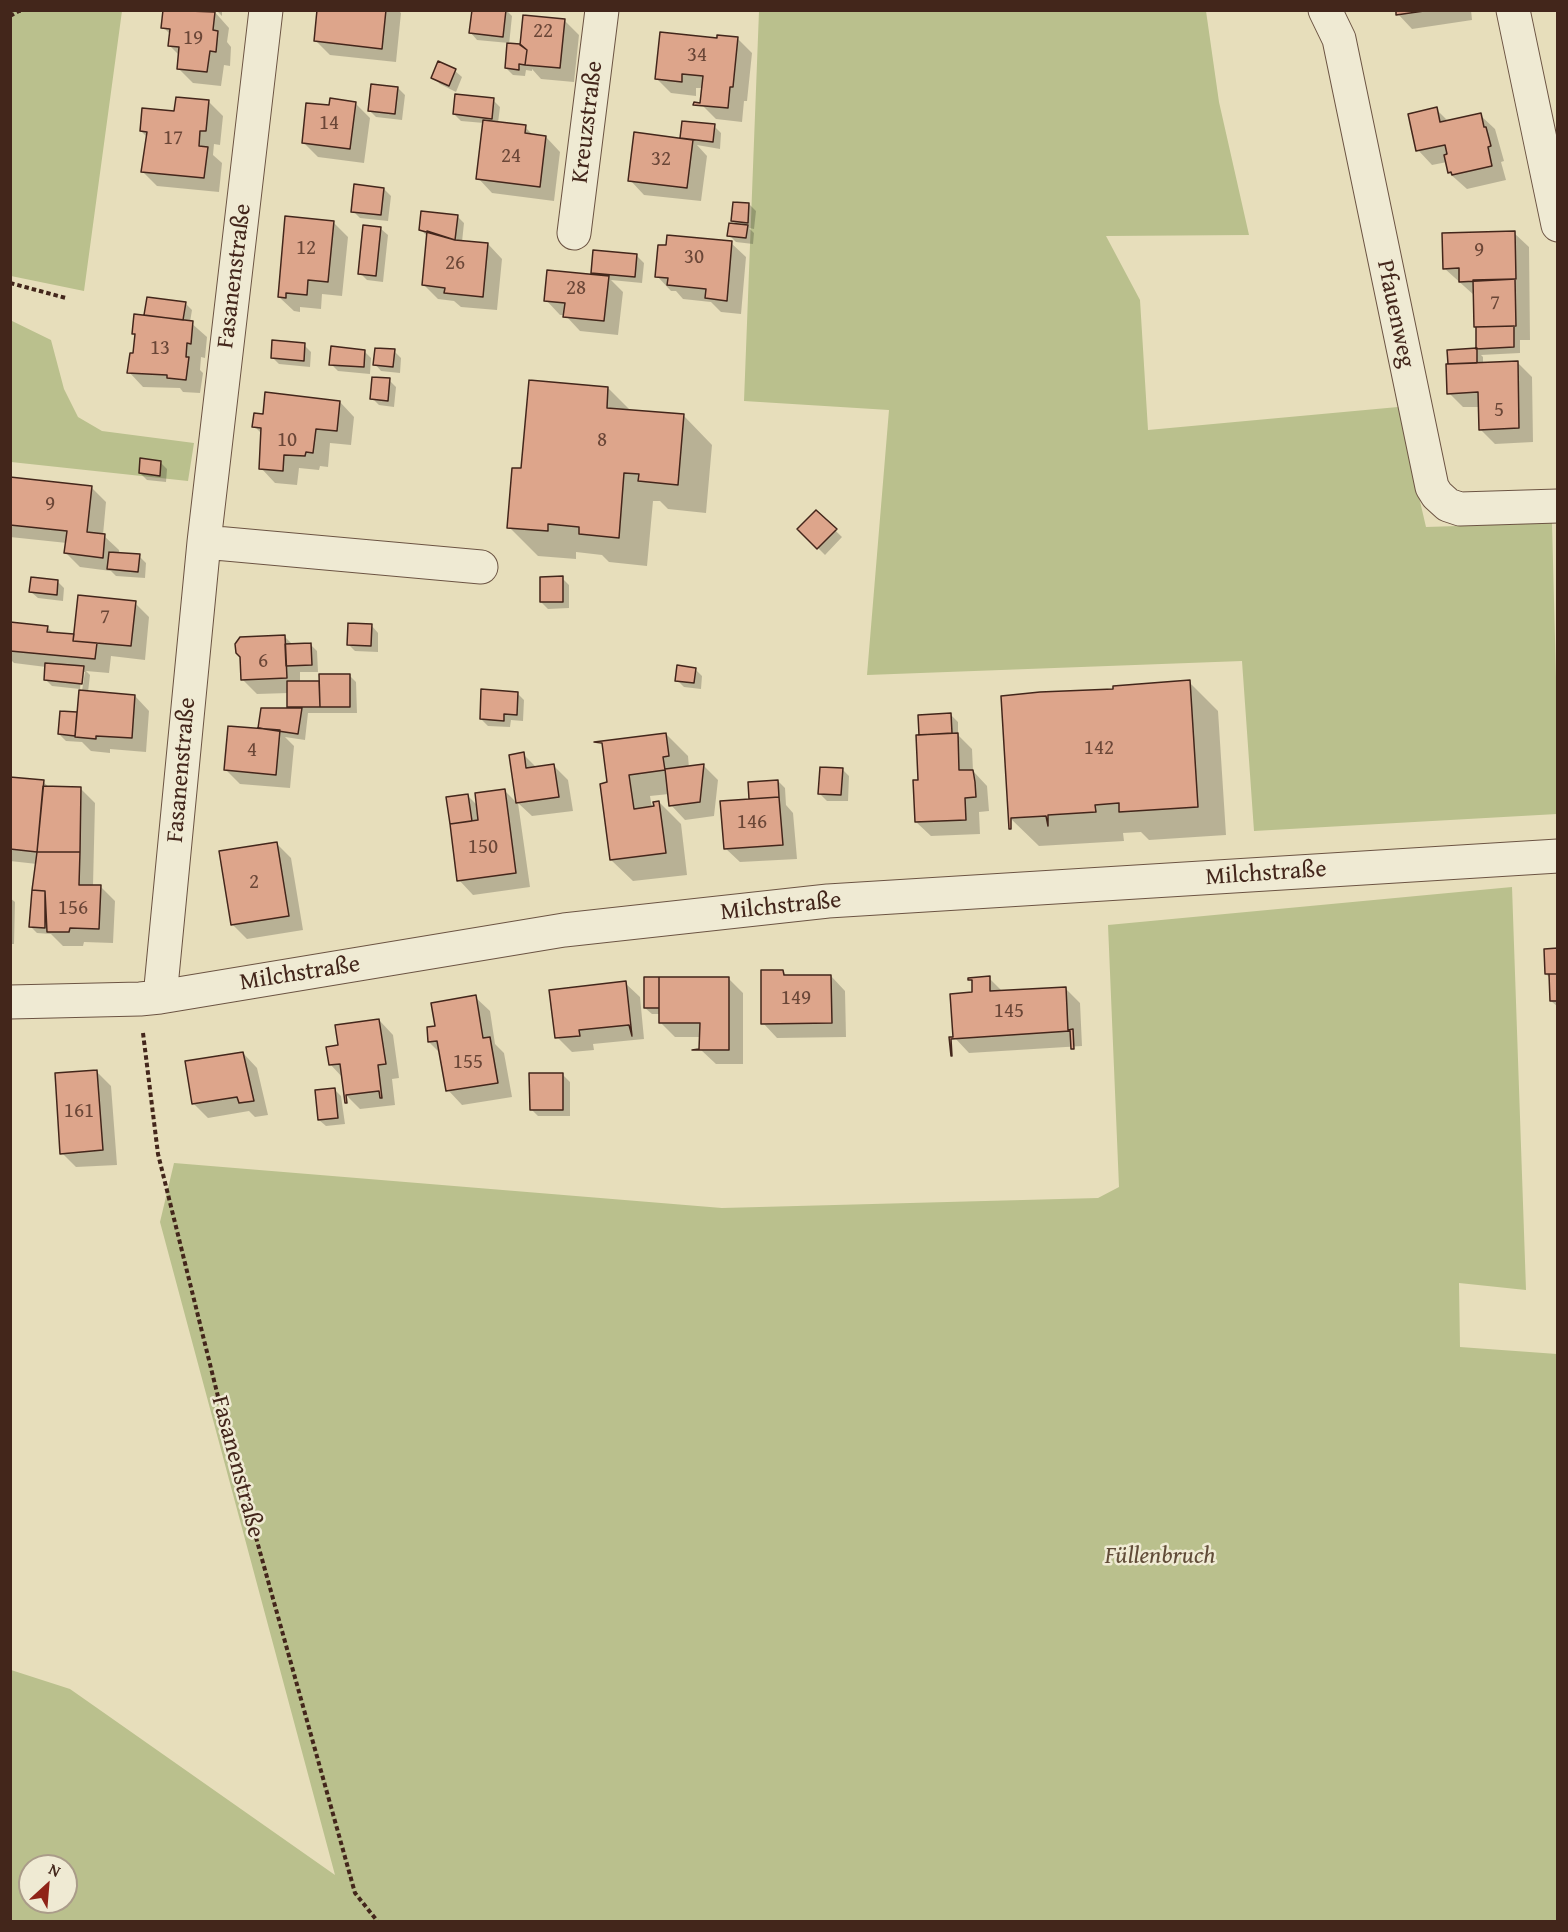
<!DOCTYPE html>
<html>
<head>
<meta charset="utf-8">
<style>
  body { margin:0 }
  #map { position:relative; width:1568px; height:1932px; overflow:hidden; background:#e7debb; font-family:"Gentium Book Plus",serif }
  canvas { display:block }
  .frame { position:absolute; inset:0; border:12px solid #43261b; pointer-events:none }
  .north { position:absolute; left:18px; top:1854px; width:60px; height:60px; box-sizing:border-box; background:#efead3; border:2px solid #aa9c89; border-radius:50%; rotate:26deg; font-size:16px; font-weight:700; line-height:24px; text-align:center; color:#43261b }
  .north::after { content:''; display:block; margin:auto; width:21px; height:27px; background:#8f2418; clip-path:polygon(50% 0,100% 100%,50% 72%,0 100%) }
</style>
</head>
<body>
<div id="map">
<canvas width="1568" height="1932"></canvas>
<div class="frame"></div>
<div class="north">N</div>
</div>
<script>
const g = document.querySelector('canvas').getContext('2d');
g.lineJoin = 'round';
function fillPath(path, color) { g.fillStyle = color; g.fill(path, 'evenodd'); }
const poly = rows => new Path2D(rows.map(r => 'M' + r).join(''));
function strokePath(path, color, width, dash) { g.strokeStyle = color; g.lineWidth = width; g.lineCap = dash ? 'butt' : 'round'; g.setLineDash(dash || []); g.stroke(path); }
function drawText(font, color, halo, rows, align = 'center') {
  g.font = font + ' "Gentium Book Plus",serif'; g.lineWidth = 5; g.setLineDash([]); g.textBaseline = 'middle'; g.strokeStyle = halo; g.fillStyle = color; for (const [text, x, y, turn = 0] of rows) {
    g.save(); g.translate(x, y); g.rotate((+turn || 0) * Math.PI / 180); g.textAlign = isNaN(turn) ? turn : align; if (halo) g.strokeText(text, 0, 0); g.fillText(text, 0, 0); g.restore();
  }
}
fillPath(poly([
  [10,11,122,11,84,291,11,276],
  [759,11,1206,11,1219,102,1249,235,1106,236,1140,300,1148,430,1398,407,1426,527,1552,523,1557,716,1557,814,1254,831,1242,661,867,675,889,410,744,401],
  [10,320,51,340,64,389,78,417,102,431,194,443,188,481,11,462],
  [1512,887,1526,1290,1459,1283,1460,1347,1557,1354,1557,1921,11,1921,11,1670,70,1689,335,1875,160,1222,174,1163,722,1208,1098,1198,1119,1187,1108,925],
  [30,1866,66,1866,66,1902,30,1902]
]), '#bac08d');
fillPath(poly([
  [165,10,213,10,229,28,227,42,231,47,230,66,224,65,221,86,193,83,178,68,180,56,170,46,171,35,163,27],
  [216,10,222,10,222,16],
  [319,10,398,10,401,13,396,62,330,55,315,40],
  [473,10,506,10,512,16,509,45,518,46,564,20,579,35,574,82,541,79,532,69,532,71,526,70,525,76,513,75,506,68,509,43,477,40,471,33],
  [1397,10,1471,10,1472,20,1412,29,1398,14],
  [738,39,752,53,747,101,744,101,742,122,716,119,702,105,703,88,696,88,696,96,671,93,656,78,718,40],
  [455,71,462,77,456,92,440,84,433,77],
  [398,88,405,95,402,120,376,117,369,110],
  [493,100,500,107,498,123,525,127,534,136,546,137,560,152,554,201,492,193,478,178,484,123,461,121,454,114],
  [209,102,223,116,220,145,214,144,213,155,222,163,219,192,157,186,142,171,148,138,141,131],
  [355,103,370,118,364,163,318,157,303,142],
  [1436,109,1449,122,1480,115,1495,129,1504,161,1501,162,1506,180,1467,189,1449,173,1447,162,1432,165,1418,150],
  [714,126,721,133,720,149,697,145,707,156,701,201,644,195,630,180,685,140,682,137],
  [384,189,391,196,388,221,360,218,353,211],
  [749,204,756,211,754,229,749,228,754,233,753,244,736,242,729,235,738,225,733,221],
  [457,216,464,223,462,242,488,244,502,259,497,310,461,307,454,301,438,299,424,285,428,237,421,230],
  [333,222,348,237,342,296,322,294,321,309,300,307,300,312,294,311,279,297],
  [381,229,388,235,383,282,367,280,360,273],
  [1514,233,1529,247,1530,340,1520,340,1520,353,1481,355,1483,357,1483,364,1517,362,1532,377,1533,442,1495,444,1480,429,1479,407,1463,407,1449,393,1449,351,1480,350,1477,348,1475,296,1444,268],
  [731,243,746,257,741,314,721,312,711,302,683,299,676,291,671,291,657,276],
  [637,256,644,263,642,283,611,280,623,292,618,335,580,331,565,315,560,315,546,300,597,277,593,272],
  [185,303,192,310,190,322,207,337,205,358,201,357,200,370,203,373,200,393,183,392,180,388,143,387,129,372,134,355,136,336,133,333,149,317,146,315],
  [304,345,311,352,310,367,279,364,272,357],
  [364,351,371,358,370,374,338,371,331,364],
  [394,351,401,358,400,373,381,371,375,364],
  [389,380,396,387,394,407,379,405,372,398],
  [608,388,631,411,684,416,712,445,706,513,668,509,660,501,653,501,647,566,609,562,602,555,576,552,576,559,538,556,509,527,522,470],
  [340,402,354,417,351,445,330,443,328,467,320,466,319,470,299,468,297,485,275,483,261,468,262,434,254,426],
  [160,462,167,469,166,482,147,480,140,473],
  [10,478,91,487,106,502,103,535,119,550,119,554,139,556,146,563,145,578,116,576,111,571,80,567,66,553,67,543,10,537],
  [816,512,842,537,825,555,799,529],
  [562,578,569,585,569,608,548,609,541,602],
  [57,581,64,588,63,601,38,598,31,592],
  [135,603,149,617,145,660,111,656,109,673,86,671,90,675,88,692,135,696,149,711,146,752,110,749,110,753,91,751,82,742,66,741,59,734,76,714,78,716,85,672,82,672,80,689,52,686,45,679,46,667,14,663,10,659,10,624,47,627,54,634,76,636],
  [372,626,378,633,378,652,355,651,348,644],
  [285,637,293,645,310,644,317,651,318,672,300,672,300,682,321,682,349,675,356,682,357,713,308,713,305,740,285,737,294,746,290,788,240,784,226,770,260,730,262,710,289,710,289,693,257,694,242,679],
  [695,669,702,676,701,689,684,687,677,680],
  [1189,682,1218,711,1226,835,1149,840,1141,832,1123,833,1124,841,1039,846,1010,818,1115,690],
  [517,693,524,700,523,721,511,720,510,727,488,726,481,719],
  [951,715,958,722,958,735,972,749,973,771,987,786,989,811,979,812,980,834,931,836,916,822,920,781,917,736],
  [666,734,688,756,689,768,704,766,718,780,714,816,685,820,671,805,669,794,650,796,652,808,659,802,681,824,687,875,633,881,611,860,609,784],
  [523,754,537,768,554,766,568,780,573,811,532,816,518,803,530,887,473,895,459,880,468,796,478,806,504,790,518,804,511,756],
  [842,769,849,776,848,801,827,801,820,794],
  [10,779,43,782,49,787,81,789,95,803,93,886,101,887,115,901,113,943,84,942,83,946,63,946,51,934,37,933,30,926,37,864,10,861],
  [778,781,785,788,786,805,793,813,797,859,740,862,725,848,752,800,750,798],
  [276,843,291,858,303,930,247,939,232,924],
  [10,898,15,902,14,944,10,944],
  [1558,949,1558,1007,1551,1001,1550,978,1546,974],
  [783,972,788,977,831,976,845,991,846,1037,777,1038,763,1023],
  [728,978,743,993,743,1064,716,1064,701,1050,701,1037,675,1037,660,1022,660,1014,652,1014,645,1008],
  [989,978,1003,992,1065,988,1080,1003,1082,1046,969,1053,955,1038,974,994],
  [625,983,640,997,644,1039,593,1044,594,1050,572,1052,557,1037],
  [475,997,490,1011,495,1044,504,1053,512,1097,462,1105,448,1090,441,1054,429,1042,437,1027],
  [379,1020,393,1035,399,1078,392,1079,395,1105,360,1109,346,1095,343,1078,330,1064,339,1046],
  [243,1053,257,1068,268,1115,255,1117,249,1111,208,1118,193,1103],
  [96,1071,111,1086,117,1165,76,1167,62,1153],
  [563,1075,570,1082,570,1116,538,1116,531,1109],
  [334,1089,341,1096,345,1124,326,1126,319,1120]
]), '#0003');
const building = poly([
  [163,10,215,12,213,30,218,31,216,52,210,51,207,72,177,69,179,47,168,46,170,29,161,28,163,10],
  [317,10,386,10,382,49,314,41,317,10],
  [472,10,506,10,503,37,469,33,472,10],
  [1396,10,1424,10,1424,11,1396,15,1396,10],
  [523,15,565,19,560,68,525,65,527,50,520,45,523,15],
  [660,32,717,38,717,35,738,37,733,87,730,87,728,108,693,105,694,102,700,103,703,76,682,74,682,82,655,79,660,32],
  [507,43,520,44,527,50,525,65,519,64,519,70,505,68,507,43],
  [438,61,456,69,449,86,431,78,438,61],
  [371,84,398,87,395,114,368,111,371,84],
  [455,94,494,98,492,119,453,114,455,94],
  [176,97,209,100,206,131,200,131,199,146,208,147,204,178,141,172,147,132,140,131,142,108,174,111,176,97],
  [330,98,356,102,350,149,302,143,306,103,329,105,330,98],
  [1437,107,1440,122,1481,113,1484,127,1486,127,1491,146,1488,147,1492,166,1452,175,1451,172,1448,173,1444,155,1447,154,1445,145,1416,151,1408,114,1437,107],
  [483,120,526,125,525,133,546,136,540,187,476,179,483,120],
  [682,121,715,124,713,142,680,138,682,121],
  [634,132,693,140,687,188,628,181,634,132],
  [354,184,384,188,381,215,351,212,354,184],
  [733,202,749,203,748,223,731,221,733,202],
  [421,211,458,215,455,240,419,230,421,211],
  [285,216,334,221,328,282,308,280,307,295,286,293,286,298,278,297,285,216],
  [729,223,748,225,746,238,727,236,729,223],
  [363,225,381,227,376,276,358,274,363,225],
  [427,231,455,240,488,243,483,297,444,293,445,288,422,285,427,231],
  [1515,231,1516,279,1459,282,1459,268,1443,269,1442,233,1515,231],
  [667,235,732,241,727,301,705,298,706,289,667,285,668,278,655,277,658,245,666,245,667,235],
  [593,250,637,254,635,277,591,273,593,250],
  [547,270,609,276,604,321,563,317,565,303,544,301,547,270],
  [1515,279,1516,326,1474,327,1473,280,1515,279],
  [147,297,186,302,183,320,144,315,147,297],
  [134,314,193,321,191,344,187,343,186,357,189,357,186,380,167,378,167,375,127,373,130,353,133,353,135,334,132,334,134,314],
  [1514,326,1514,347,1476,349,1476,327,1514,326],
  [272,340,305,343,304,361,271,358,272,340],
  [331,346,365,350,364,367,329,365,331,346],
  [375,348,395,349,393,367,373,365,375,348],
  [1477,348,1477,363,1448,364,1447,350,1477,348],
  [1518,361,1519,428,1479,430,1478,392,1447,394,1446,364,1518,361],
  [372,377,390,378,388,401,370,399,372,377],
  [529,380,608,387,607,408,684,414,678,485,638,481,639,474,624,473,619,538,579,534,579,527,548,524,548,531,507,528,512,468,521,468,529,380],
  [265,392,340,401,337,431,316,429,313,453,306,452,305,456,284,455,283,471,259,469,261,428,252,427,254,413,263,414,265,392],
  [140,458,161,461,160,476,139,473,140,458],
  [10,477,92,486,87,532,105,534,103,558,64,553,67,531,10,525,10,477],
  [816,510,837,529,817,549,797,529,816,510],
  [109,552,140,554,138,572,107,569,109,552],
  [563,576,563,602,540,602,540,577,563,576],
  [31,577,58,580,57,595,29,592,31,577],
  [78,595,136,601,131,646,73,641,78,595],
  [10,622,48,626,47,632,74,634,73,641,97,643,95,659,10,651,10,622],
  [348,623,372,624,371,646,347,645,348,623],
  [285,635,287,678,241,680,240,657,236,653,235,644,240,637,285,635],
  [311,643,312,665,286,666,285,644,311,643],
  [45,663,84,666,82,684,44,680,45,663],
  [677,665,696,668,694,683,675,681,677,665],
  [319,674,350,674,350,707,320,707,319,674],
  [1190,680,1198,807,1119,812,1119,803,1095,805,1096,812,1048,815,1048,826,1046,816,1011,818,1011,829,1009,829,1001,696,1040,692,1113,689,1113,686,1190,680],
  [287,681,319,681,320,707,287,707,287,681],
  [481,689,518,692,517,715,504,714,504,721,480,719,481,689],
  [79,690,135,695,132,738,96,736,96,739,75,737,79,690],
  [261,708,302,708,298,734,258,728,261,708],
  [60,711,77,712,75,736,58,734,60,711],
  [951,713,952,733,919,735,918,715,951,713],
  [228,726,280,730,276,775,224,770,228,726],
  [666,733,669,756,663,757,665,770,629,775,634,809,654,806,653,802,659,801,666,853,610,860,600,784,607,782,602,743,594,742,666,733],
  [958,733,959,770,973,770,975,782,976,797,965,798,966,820,915,822,913,780,918,780,916,735,958,733],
  [524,752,526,768,554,764,559,797,516,803,509,755,524,752],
  [704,764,700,802,669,806,665,769,704,764],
  [820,767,843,768,841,795,818,794,820,767],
  [10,777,44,780,37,852,10,849,10,777],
  [778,780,779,797,749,799,748,782,778,780],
  [43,786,81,787,80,852,37,852,43,786],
  [505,789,516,873,457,881,450,824,478,820,475,793,505,789],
  [468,794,472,821,450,824,446,797,468,794],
  [779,797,783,845,724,849,720,801,779,797],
  [277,842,289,916,231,925,219,851,277,842],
  [37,852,80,852,79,885,101,885,99,929,70,928,69,932,47,932,45,891,32,890,37,852],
  [32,890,45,891,45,928,29,927,32,890],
  [1558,948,1558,974,1545,974,1544,949,1558,948],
  [761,970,783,970,784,975,831,975,832,1023,761,1024,761,970],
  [1549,974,1558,974,1558,1001,1550,1001,1549,974],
  [990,976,990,991,1066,987,1068,1030,1073,1029,1074,1049,1071,1049,1070,1031,951,1039,952,1056,951,1056,949,1037,953,1037,950,994,972,992,972,980,968,980,968,978,990,976],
  [644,977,659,977,659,1008,644,1008,644,977],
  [659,977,729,977,729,1050,692,1050,699,1049,700,1023,659,1023,659,977],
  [626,981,632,1036,629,1025,579,1030,580,1036,555,1038,549,990,626,981],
  [476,995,483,1038,490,1037,498,1083,446,1091,437,1041,428,1042,427,1027,435,1026,431,1003,476,995],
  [379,1019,386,1064,378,1065,382,1098,380,1098,379,1091,346,1095,347,1103,345,1103,340,1064,329,1065,326,1047,338,1045,335,1025,379,1019],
  [243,1052,254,1101,239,1103,237,1097,192,1104,185,1061,243,1052],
  [97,1070,103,1150,60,1154,55,1073,97,1070],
  [529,1073,563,1073,563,1110,530,1110,529,1073],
  [335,1088,338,1118,318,1120,315,1090,335,1088]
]);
fillPath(building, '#dda58b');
strokePath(building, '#43261b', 1.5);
const minor = poly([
  [1325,10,1339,39,1432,487,1437,495,1448,505,1460,509,1558,506],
  [1513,10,1558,225],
  [574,233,602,10],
  [204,542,481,567],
  [160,997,204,542,266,10],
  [10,1002,140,999,160,997,564,930,828,901,1558,856]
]);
strokePath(minor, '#6c5443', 35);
strokePath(poly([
  [10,16,19,11,24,10],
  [10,283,66,298],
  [143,1033,158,1154,228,1437,355,1893,378,1922]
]), '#43261b', 4, [4.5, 3]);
strokePath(minor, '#efead3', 33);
drawText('21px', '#6a4637', null, [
  ["22",543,32],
  ["19",193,39],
  ["34",697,56],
  ["14",329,124],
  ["17",173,139],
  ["24",511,157],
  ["32",661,160],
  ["12",306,249],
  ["9",1479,251],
  ["30",694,258],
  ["26",455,264],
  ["28",576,289],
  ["7",1495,304],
  ["13",160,349],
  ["5",1499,411],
  ["10",287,441],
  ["8",602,441],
  ["9",50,505],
  ["7",105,618],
  ["6",263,662],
  ["142",1099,749],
  ["4",252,751],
  ["146",752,823],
  ["150",483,848],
  ["2",254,883],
  ["156",73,909],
  ["149",796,999],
  ["145",1009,1012],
  ["155",468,1063],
  ["161",79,1112]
]);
drawText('24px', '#43261b', '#efead3', [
  ["Kreuzstraße",588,122,-83],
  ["Fasanenstraße",235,276,-83],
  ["Pfauenweg",1395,314,78],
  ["Fasanenstraße",182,770,-85],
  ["Milchstraße",1266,874,-4],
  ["Milchstraße",781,907,-6],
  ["Milchstraße",300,974,-9],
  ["Fasanenstraße",237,1467,75]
]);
drawText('italic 24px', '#614c38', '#efead3', [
  ["Füllenbruch",1160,1557]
]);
</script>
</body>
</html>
